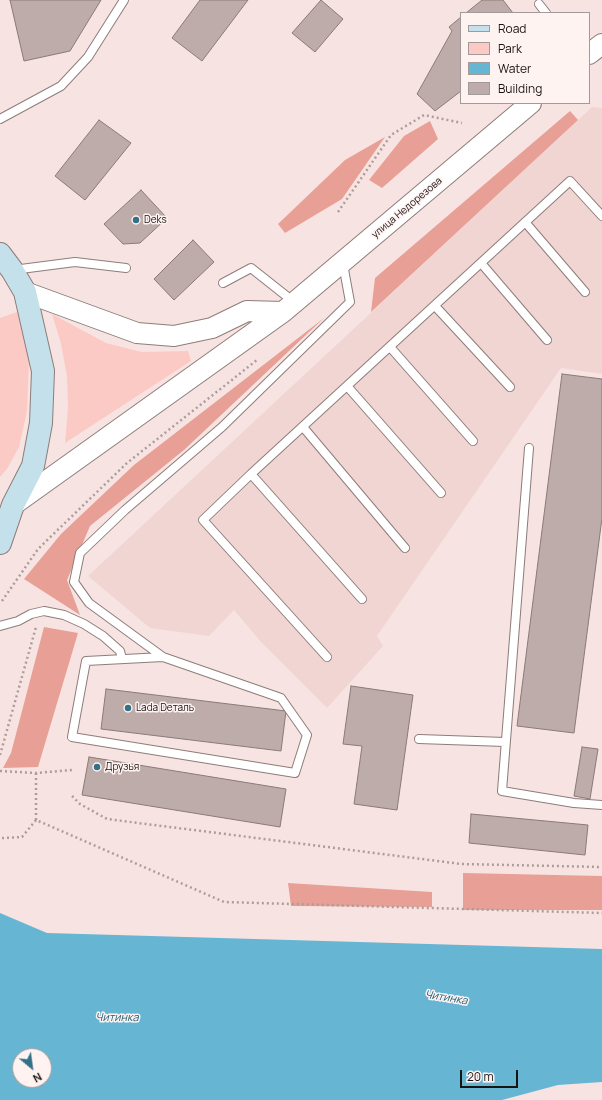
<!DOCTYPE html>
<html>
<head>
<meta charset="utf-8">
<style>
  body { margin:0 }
  #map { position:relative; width:602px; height:1100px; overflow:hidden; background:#f7e4e2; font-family:Manrope,sans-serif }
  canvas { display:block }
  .legend { position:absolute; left:460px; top:12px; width:130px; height:92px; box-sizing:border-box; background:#fff3f2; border:1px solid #a39998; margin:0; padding:5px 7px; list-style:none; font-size:12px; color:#191312 }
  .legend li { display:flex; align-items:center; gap:8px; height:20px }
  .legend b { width:20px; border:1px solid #a39998 }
  .north { position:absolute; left:12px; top:1048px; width:40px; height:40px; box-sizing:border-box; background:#fff3f2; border:1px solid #a39998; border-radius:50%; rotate:151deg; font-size:11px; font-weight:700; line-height:16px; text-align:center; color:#191312 }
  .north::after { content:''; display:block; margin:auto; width:14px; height:18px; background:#337187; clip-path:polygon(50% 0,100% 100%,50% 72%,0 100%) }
  .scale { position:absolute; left:460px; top:1070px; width:58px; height:18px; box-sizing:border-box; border:2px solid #191312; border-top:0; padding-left:5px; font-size:12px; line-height:14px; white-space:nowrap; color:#191312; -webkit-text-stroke:3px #fff3f2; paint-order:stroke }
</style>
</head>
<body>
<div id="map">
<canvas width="602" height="1100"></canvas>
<ul class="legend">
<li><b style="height:5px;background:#c4e1eb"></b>Road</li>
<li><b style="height:11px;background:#fccac4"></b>Park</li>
<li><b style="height:11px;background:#66b5d3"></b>Water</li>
<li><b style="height:11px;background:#beacaa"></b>Building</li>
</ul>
<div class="north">N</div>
<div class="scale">20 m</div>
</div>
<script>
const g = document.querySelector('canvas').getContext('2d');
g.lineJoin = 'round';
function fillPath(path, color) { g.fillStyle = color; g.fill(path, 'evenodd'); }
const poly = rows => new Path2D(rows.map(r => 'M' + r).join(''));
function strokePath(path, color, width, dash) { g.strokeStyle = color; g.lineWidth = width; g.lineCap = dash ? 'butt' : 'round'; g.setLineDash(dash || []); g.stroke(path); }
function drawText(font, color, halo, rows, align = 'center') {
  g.font = font + ' Manrope,sans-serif'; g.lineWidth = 3; g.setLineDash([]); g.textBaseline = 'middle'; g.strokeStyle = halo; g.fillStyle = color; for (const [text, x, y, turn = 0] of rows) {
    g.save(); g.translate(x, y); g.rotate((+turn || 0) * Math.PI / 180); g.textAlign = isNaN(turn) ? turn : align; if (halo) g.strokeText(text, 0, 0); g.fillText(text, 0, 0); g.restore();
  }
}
fillPath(poly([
  [592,107,602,108,602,374,561,368,377,636,383,646,327,708,261,642,234,610,209,636,150,628,88,576]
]), '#f1d5d2');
fillPath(poly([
  [17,312,25,338,29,362,27,411,19,447,7,469,0,477,0,318],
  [52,314,106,343,142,352,188,351,191,361,65,443,68,407,67,376,61,344]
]), '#fccac4');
fillPath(poly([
  [570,111,578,120,371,312,375,278],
  [430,121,438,139,382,188,369,180,404,136],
  [385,137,342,199,285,233,278,224,345,160],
  [324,318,184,450,90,526,67,580,80,615,24,579,61,534,134,465],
  [44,627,78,633,38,767,3,768,11,753],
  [463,873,602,876,602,910,463,910],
  [288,883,432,892,432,907,291,906]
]), '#e89f96');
fillPath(poly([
  [0,913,47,933,602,949,602,1082,558,1085,502,1100,0,1100],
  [20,1056,44,1056,44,1080,20,1080]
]), '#66b5d3');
const building = poly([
  [10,0,101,0,70,51,24,61,10,0],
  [200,0,248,0,202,61,172,38,200,0],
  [321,0,343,19,315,52,292,33,321,0],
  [482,0,503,0,513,13,466,13,482,0],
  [461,17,461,91,435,111,417,94,452,31,449,27,461,17],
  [99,120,131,143,85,200,55,176,99,120],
  [141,190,167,218,140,243,123,244,104,224,141,190],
  [193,240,214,262,174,300,154,279,193,240],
  [562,374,602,379,602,518,574,733,517,726,562,374],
  [351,686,413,695,397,810,354,804,362,746,343,744,351,686],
  [106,689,286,711,281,751,101,729,106,689],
  [582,747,598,749,590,799,574,796,582,747],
  [89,757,286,789,280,827,82,795,89,757],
  [471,814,588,825,585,855,469,843,471,814]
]);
fillPath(building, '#beacaa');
strokePath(building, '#8a7a77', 1);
const service = poly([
  [539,4,546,13],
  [0,119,61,86,88,57,124,0],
  [525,222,585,292],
  [481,263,547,340],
  [13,270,75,262,126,268],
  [223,283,251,268,294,302],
  [435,306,510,387],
  [390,347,473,441],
  [347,386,441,493],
  [303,427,405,548],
  [529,448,502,791,574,803,602,805],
  [251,474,203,520,327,657],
  [362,599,251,474,570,181,602,216],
  [0,626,18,621,31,614,44,611,64,615,84,624,103,636,120,651,122,659],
  [163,657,86,661,72,737,295,773,307,735,281,698,163,657,89,603,74,582,80,553,125,510,222,427,350,302,343,264],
  [419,739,505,742]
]);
const tertiary = poly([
  [589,54,602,44],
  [25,292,137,333,174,336,212,328,247,311,283,312],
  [13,505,283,312,531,103]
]);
const secondary = poly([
  [0,254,12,270,25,292,43,371,41,423,33,466,13,505,0,543]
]);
strokePath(service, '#8d7d7a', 10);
strokePath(tertiary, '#8d7d7a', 22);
strokePath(secondary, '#8d7d7a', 24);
strokePath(poly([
  [338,212,391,135,424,115,462,123],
  [2,601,38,549,127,463,257,360],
  [0,755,36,627],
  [0,771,36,773,72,770],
  [72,796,80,804,107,819,461,864,602,867],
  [36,820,36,773],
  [2,838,22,837,36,820,224,902,602,913]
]), '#ab9d9b', 2.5, [2, 3]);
strokePath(service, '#fff', 8);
strokePath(tertiary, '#fff', 20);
strokePath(secondary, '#c4e1eb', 22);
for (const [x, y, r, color] of [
  [136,220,4,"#337187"],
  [128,708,4,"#337187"],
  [97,767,4,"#337187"]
]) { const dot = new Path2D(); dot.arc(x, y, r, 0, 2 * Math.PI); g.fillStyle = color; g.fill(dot); strokePath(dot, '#fff3f2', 1.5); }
drawText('10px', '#191312', '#fff3f2', [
  ["улица Недорезова",407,208,-40]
]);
drawText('10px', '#191312', '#fff3f2', [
  ["Deks",144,220],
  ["Lada Dеталь",136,708],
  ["Друзья",105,767]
], 'left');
drawText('italic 11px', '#226076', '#fff3f2', [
  ["Читинка",446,998,9],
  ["Читинка",117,1018]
]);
</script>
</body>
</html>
